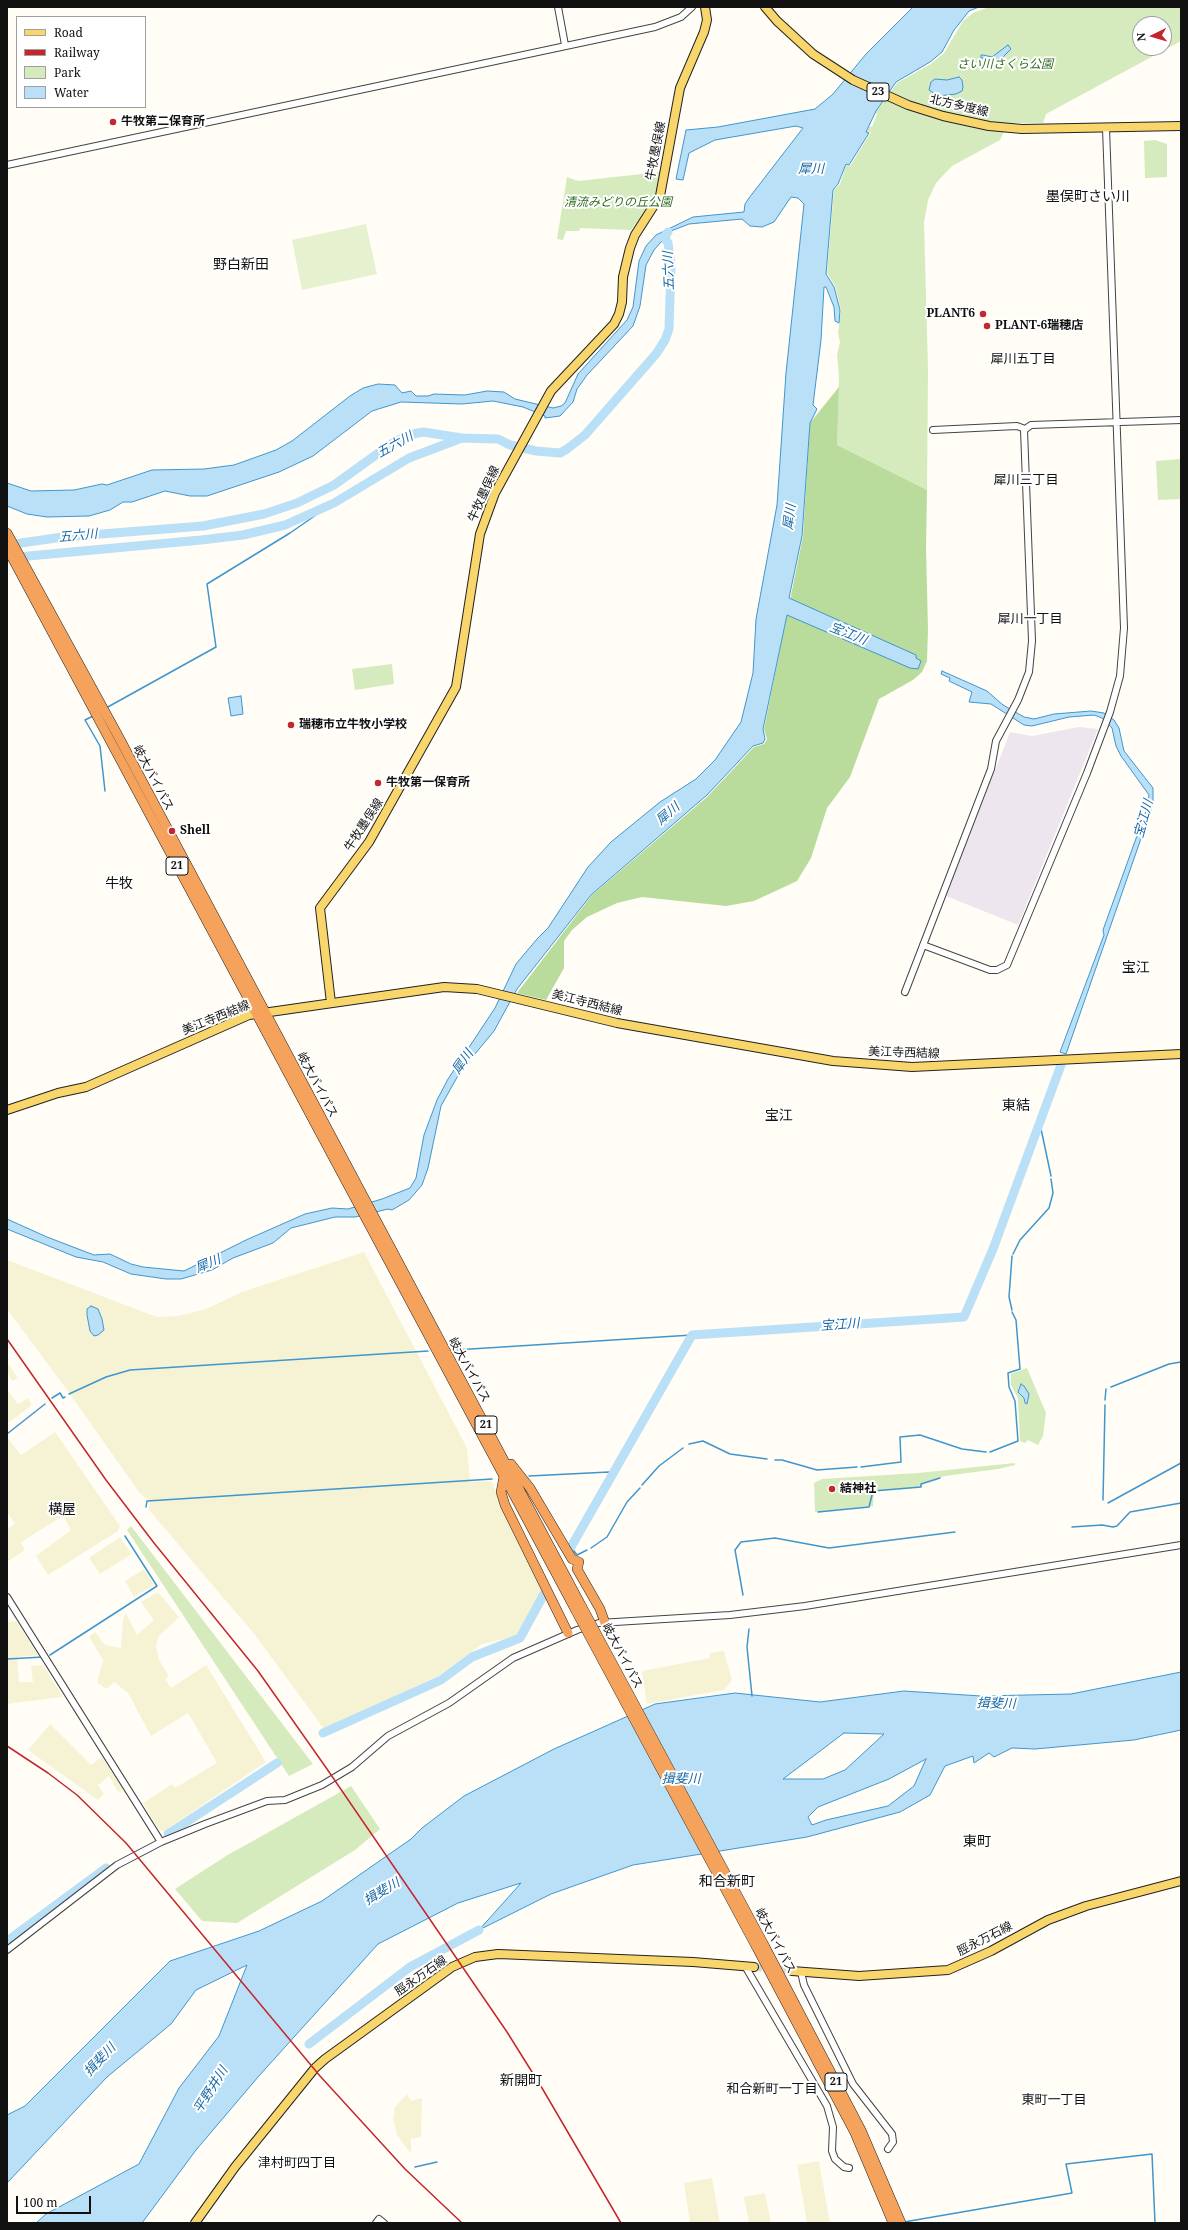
<!DOCTYPE html>
<html>
<head>
<meta charset="utf-8">
<style>
  body { margin:0 }
  #map { position:relative; width:1188px; height:2230px; overflow:hidden; background:#fffdf5; font-family:"Noto Serif",serif }
  canvas { display:block }
  .frame { position:absolute; inset:0; border:8px solid #111; pointer-events:none }
  .legend { position:absolute; left:16px; top:16px; width:130px; height:92px; box-sizing:border-box; background:#fff; border:1px solid #a0a0a0; margin:0; padding:5px 7px; list-style:none; font-size:12px; color:#111 }
  .legend li { display:flex; align-items:center; gap:8px; height:20px }
  .legend b { width:20px; border:1px solid #a0a0a0 }
  .north { position:absolute; left:1132px; top:16px; width:40px; height:40px; box-sizing:border-box; background:#fff; border:1px solid #a0a0a0; border-radius:50%; rotate:265deg; font-size:11px; font-weight:700; line-height:16px; text-align:center; color:#111 }
  .north::after { content:''; display:block; margin:auto; width:14px; height:18px; background:#c4262e; clip-path:polygon(50% 0,100% 100%,50% 72%,0 100%) }
  .scale { position:absolute; left:16px; top:2196px; width:75px; height:18px; box-sizing:border-box; border:2px solid #111; border-top:0; padding-left:5px; font-size:12px; line-height:14px; white-space:nowrap; color:#111; -webkit-text-stroke:3px #fff; paint-order:stroke }
</style>
</head>
<body>
<div id="map">
<canvas width="1188" height="2230"></canvas>
<div class="frame"></div>
<ul class="legend">
<li><b style="height:5px;background:#f9d66b"></b>Road</li>
<li><b style="height:5px;background:#c4262e"></b>Railway</li>
<li><b style="height:11px;background:#d5ebbd"></b>Park</li>
<li><b style="height:11px;background:#b9e0f7"></b>Water</li>
</ul>
<div class="north">N</div>
<div class="scale">100 m</div>
</div>
<script>
const g = document.querySelector('canvas').getContext('2d');
g.lineJoin = 'round';
function fillPath(path, color) { g.fillStyle = color; g.fill(path, 'evenodd'); }
const poly = rows => new Path2D(rows.map(r => 'M' + r).join(''));
function strokePath(path, color, width, dash) { g.strokeStyle = color; g.lineWidth = width; g.lineCap = dash ? 'butt' : 'round'; g.setLineDash(dash || []); g.stroke(path); }
function drawText(font, color, halo, rows, align = 'center') {
  g.font = font + ' "Noto Serif","Noto Sans JP",serif'; g.lineWidth = 4; g.setLineDash([]); g.textBaseline = 'middle'; g.strokeStyle = halo; g.fillStyle = color; for (const [text, x, y, turn = 0] of rows) {
    g.save(); g.translate(x, y); g.rotate((+turn || 0) * Math.PI / 180); g.textAlign = isNaN(turn) ? turn : align; if (halo) g.strokeText(text, 0, 0); g.fillText(text, 0, 0); g.restore();
  }
}
fillPath(poly([
  [1079,727,1098,729,1018,925,946,896,1010,732,1032,736]
]), '#eee6ef');
fillPath(poly([
  [364,1252,467,1448,470,1482,491,1481,542,1591,517,1636,482,1644,438,1676,324,1729,255,1635,149,1510,150,1502,139,1492,67,1390,7,1309,7,1260,157,1317,178,1316,206,1309,242,1292],
  [7,1362,18,1378,12,1381,7,1372],
  [7,1390,18,1404,28,1398,32,1405,7,1424],
  [55,1432,120,1526,118,1531,48,1575,36,1556,71,1530,63,1516,21,1542,25,1550,7,1562,7,1529,15,1524,7,1512,7,1437,21,1455],
  [120,1537,132,1554,100,1574,89,1558],
  [144,1569,154,1585,134,1597,125,1581],
  [158,1592,179,1617,159,1636,156,1645,159,1660,169,1676,165,1679,171,1688,206,1665,266,1762,164,1831,159,1830,143,1803,172,1784,175,1788,217,1763,188,1713,151,1736,128,1693,114,1682,106,1689,97,1682,103,1660,89,1637,95,1632,105,1645,121,1648,123,1619,126,1613,137,1635,154,1620,141,1602],
  [16,1621,38,1655,17,1657,19,1682,33,1682,31,1666,43,1665,63,1697,7,1704,7,1622],
  [724,1651,732,1680,724,1690,647,1704,642,1671,710,1658,710,1653],
  [50,1724,91,1765,102,1757,123,1789,118,1792,109,1776,98,1785,104,1794,98,1800,28,1750],
  [407,2094,411,2101,422,2098,421,2137,411,2139,411,2154,397,2135,393,2118,395,2107],
  [819,2161,830,2223,807,2223,797,2165],
  [712,2178,720,2223,690,2223,684,2183],
  [765,2193,771,2223,749,2223,744,2197]
]), '#f6f3d4');
fillPath(poly([
  [989,7,1181,7,1181,41,1046,114,1043,123,1008,123,1000,140,952,166,936,183,928,200,924,222,928,370,927,490,837,445,839,375,837,355,840,342,838,333,841,310,835,286,827,273,833,201,834,190,840,184,846,165,850,166,871,132,866,132,870,126,872,127,877,114,875,113,897,83,931,64,944,53,963,21,973,13],
  [1140,24,1164,24,1164,48,1140,48],
  [1155,140,1167,144,1167,177,1145,178,1144,141],
  [660,172,656,199,631,230,580,228,579,231,566,231,563,240,557,239,567,177,578,181],
  [1181,459,1181,499,1158,500,1156,461],
  [392,664,394,684,355,690,352,669],
  [1027,1368,1046,1413,1043,1436,1038,1445,1028,1440,1025,1443,1020,1441,1018,1398,1011,1385,1011,1374],
  [1015,1463,1015,1465,998,1469,945,1476,922,1484,922,1487,874,1491,873,1506,815,1512,814,1483,822,1479,918,1473],
  [131,1526,313,1764,289,1776,127,1530],
  [351,1786,380,1829,355,1850,237,1923,202,1921,175,1889,226,1856]
]), '#d5ebbd');
fillPath(poly([
  [839,387,837,445,927,490,926,548,928,630,927,661,922,672,913,680,879,699,850,777,827,808,811,858,797,881,754,901,726,906,642,897,617,903,587,917,572,930,564,941,564,968,546,1000,517,993,592,895,707,797,754,747,764,744,767,739,764,729,803,536,810,423]
]), '#b9dc9c');
fillPath(poly([
  [366,224,377,274,302,290,292,240]
]), '#e6f2cf');
const water = poly([
  [913,7,979,7,969,11,962,20,954,30,942,52,930,62,896,82,876,111,866,132,869,133,849,165,846,164,838,184,833,190,826,274,834,287,840,310,839,323,835,321,834,307,826,287,824,287,821,340,813,405,817,409,810,423,802,536,789,598,916,655,916,658,921,661,918,669,910,668,787,615,763,729,765,739,763,743,753,746,707,795,591,895,517,989,494,1031,460,1072,441,1106,428,1168,422,1185,409,1200,392,1210,388,1209,355,1217,335,1217,291,1228,273,1243,233,1258,212,1270,181,1279,166,1279,131,1274,103,1262,76,1257,7,1229,7,1219,47,1237,94,1255,110,1254,131,1264,143,1267,184,1271,246,1240,305,1214,332,1208,348,1209,382,1199,410,1188,416,1178,424,1135,437,1100,448,1079,495,1008,516,964,537,939,548,928,588,867,611,842,660,802,696,779,715,760,741,722,753,673,756,619,777,505,786,373,804,204,798,198,791,197,774,222,762,227,750,226,742,219,689,224,671,231,668,240,661,242,654,250,646,265,640,306,633,326,587,375,577,389,573,402,560,416,545,418,545,416,523,407,493,401,462,404,401,402,372,411,313,456,279,472,207,496,190,496,165,491,132,502,123,502,110,510,89,516,47,517,27,514,7,506,7,483,31,491,74,490,102,484,107,485,152,470,204,469,234,465,276,450,292,441,350,396,363,388,378,384,395,385,402,393,411,391,416,396,428,396,434,394,465,395,487,391,504,392,515,399,553,408,561,406,565,403,578,374,627,320,633,307,639,261,646,246,656,235,693,217,744,212,745,204,749,198,803,128,796,126,715,140,689,153,683,180,676,179,686,130,718,127,815,109,833,94,866,54,913,7],
  [1008,45,1011,49,1001,59,981,58,981,55,983,55,992,57,1008,45],
  [959,77,962,80,963,87,962,91,956,94,938,96,929,90,931,82,935,79,947,80,959,77],
  [942,671,987,691,1003,705,1024,717,1034,719,1054,714,1091,711,1104,713,1114,720,1119,728,1124,751,1153,788,1153,804,1066,1054,1060,1052,1104,935,1103,930,1147,808,1149,795,1121,756,1116,746,1112,728,1102,718,1094,715,1069,717,1032,726,1024,725,991,704,969,702,972,692,949,681,950,678,941,674,942,671],
  [241,696,243,714,231,716,228,698,241,696],
  [91,1306,98,1309,102,1319,104,1330,98,1335,94,1336,90,1331,87,1315,87,1309,91,1306],
  [1021,1384,1024,1386,1029,1394,1027,1404,1025,1403,1024,1398,1018,1392,1021,1384],
  [1181,1672,1181,1730,1134,1740,1035,1749,1012,1748,994,1757,989,1753,974,1763,973,1756,945,1766,930,1795,900,1812,807,1837,633,1865,551,1894,479,1930,521,1883,458,1903,378,1944,258,2077,196,2150,142,2223,36,2223,46,2214,139,2164,179,2088,219,2036,247,1965,196,1990,171,2024,107,2077,7,2183,7,2115,25,2106,170,1961,259,1931,322,1901,411,1839,422,1828,464,1796,554,1749,655,1704,735,1693,820,1702,904,1691,981,1696,1071,1694,1181,1672],
  [844,1733,884,1734,845,1770,823,1779,783,1779,844,1733],
  [926,1759,914,1786,888,1806,826,1820,812,1825,808,1817,818,1807,889,1779,926,1759]
]);
fillPath(water, '#b9e0f7');
strokePath(water, '#3f96cf', 1);
strokePath(poly([
  [106,708,216,647,207,584,290,533,316,515,315,512],
  [93,716,85,720,100,746,105,791],
  [1040,1124,1051,1176],
  [1013,1254,1020,1240,1049,1208,1053,1193,1051,1179],
  [1012,1256,1009,1297,1012,1310],
  [455,1350,692,1335],
  [1111,1387,1169,1364,1181,1362],
  [69,1394,106,1377,130,1370,428,1351],
  [52,1398,60,1393,63,1398,65,1397],
  [1105,1400,1106,1389],
  [7,1434,45,1404],
  [689,1444,703,1441,730,1454,767,1459],
  [990,1452,1018,1441,1015,1401,1009,1387,1008,1373,1020,1369,1016,1320,1012,1312],
  [775,1460,782,1460,817,1470,857,1467],
  [861,1467,901,1462,900,1437,920,1435,962,1449,986,1452],
  [529,1476,609,1472,613,1474],
  [642,1485,659,1466,683,1448],
  [1103,1500,1105,1405],
  [1108,1503,1181,1463],
  [146,1507,147,1501,492,1479],
  [818,1512,869,1507,873,1491,921,1487,921,1484,940,1478],
  [1072,1527,1102,1525,1113,1527,1117,1526,1130,1512,1181,1503],
  [571,1547,577,1555,587,1550],
  [591,1548,607,1537,627,1502,640,1488],
  [743,1595,735,1550,741,1542,775,1538,829,1548,955,1532],
  [749,1629,747,1647,752,1696],
  [50,1655,157,1586,125,1536],
  [7,1659,43,1657],
  [415,2167,437,2162],
  [904,2222,1072,2193,1066,2164,1152,2154,1155,2223]
]), '#3f96cf', 1.5);
strokePath(poly([
  [7,545,63,537,203,526,264,514,297,503,334,485,391,444,408,435,423,432,462,438,498,439,510,445,536,451,560,453,567,449,585,435,656,354,665,340,669,329,671,265,668,243,664,237,668,232],
  [7,558,201,540,243,535,285,525,334,503,409,458,462,438],
  [571,1547,692,1335,964,1317,993,1249,1061,1065],
  [323,1733,441,1680,472,1657,520,1638,544,1594],
  [168,1834,277,1763],
  [7,1941,106,1868],
  [309,2044,410,1967,479,1930]
]), '#b9e0f7', 9);
strokePath(poly([
  [754,1967,792,1971]
]), '#dbdad3', 8, [8, 4]);
const minor = poly([
  [558,7,565,45],
  [7,165,655,27,681,17,692,7],
  [933,430,1017,426,1025,429],
  [923,945,990,970,997,970,1007,965,1087,773,1110,712,1120,676,1124,628,1106,128],
  [905,992,991,769,996,741,1018,700,1029,672,1032,641,1024,430,1031,425,1181,420],
  [7,1597,161,1842],
  [7,1950,117,1865,161,1842,205,1824,267,1801,285,1800,322,1785,352,1767,388,1736,449,1703,513,1658,577,1630,599,1623,730,1615,805,1606,1181,1545],
  [745,1966,827,2106,833,2127,832,2151,835,2159,844,2167,849,2168],
  [801,1972,804,1985,853,2084,892,2134,893,2142,888,2149],
  [376,2223,379,2219,384,2223]
]);
const major = poly([
  [765,7,777,21,813,54,853,80,908,105,943,116,989,126,1022,129,1181,126],
  [331,1003,320,908,369,842,456,687,480,534,495,493,551,391,614,324,619,314,622,302,623,277,630,248,635,235,660,196,680,88,704,32,707,20,705,7],
  [7,1110,58,1093,86,1087,249,1015,444,987,477,989,617,1023,833,1061,912,1067,1181,1054],
  [792,1971,859,1976,948,1970,991,1951,1048,1920,1086,1906,1181,1881],
  [195,2223,235,2167,315,2068,325,2059,452,1967,475,1957,498,1954,693,1962,754,1967]
]);
const highway = poly([
  [7,533,116,732,582,1607],
  [7,548,575,1609],
  [511,1464,530,1488,572,1559,579,1562,577,1569,600,1609,605,1623],
  [504,1476,501,1492,505,1505,568,1633],
  [764,1945,861,2130,901,2223],
  [756,1946,855,2133,893,2223]
]);
strokePath(minor, '#444', 8);
strokePath(major, '#222', 10);
strokePath(highway, '#222', 10);
strokePath(minor, '#fff', 6);
strokePath(major, '#f9d66b', 8);
strokePath(highway, '#f5a25d', 9);
strokePath(poly([
  [7,1339,106,1480,154,1543,258,1671,327,1769,507,2032,542,2088,621,2223],
  [7,1746,48,1773,77,1795,126,1843,320,2076,405,2169,462,2223]
]), '#c4262e', 1.5);
const highwayBridge = poly([
  [582,1607,764,1945],
  [575,1609,756,1946]
]);
strokePath(highwayBridge, '#222', 10, []);
strokePath(highwayBridge, '#f5a25d', 9);
for (const [x, y, r, color] of [
  [113,122,4,"#c4262e"],
  [983,314,4,"#c4262e"],
  [987,326,4,"#c4262e"],
  [291,725,4,"#c4262e"],
  [378,783,4,"#c4262e"],
  [172,831,4,"#c4262e"],
  [832,1489,4,"#c4262e"]
]) { const dot = new Path2D(); dot.arc(x, y, r, 0, 2 * Math.PI); g.fillStyle = color; g.fill(dot); strokePath(dot, '#fff', 1.5); }
for (const [x, y, w] of [
  [878,92,22],
  [177,866,22],
  [486,1425,22],
  [836,2082,22]
]) { const box = new Path2D(); box.roundRect(x - w / 2, y - 9, w, 18, 3); g.fillStyle = '#fff'; g.fill(box); strokePath(box, '#111', 1); }
drawText('bold 11px', '#111', null, [
  ["23",878,92],
  ["21",177,866],
  ["21",486,1425],
  ["21",836,2082]
]);
drawText('italic 12px', '#2f6b1f', '#fff', [
  ["さい川さくら公園",1005,65],
  ["清流みどりの丘公園",618,203]
]);
drawText('12px', '#111', '#fff', [
  ["北方多度線",959,106,13],
  ["牛牧墨俣線",656,151,-79],
  ["牛牧墨俣線",484,494,-66],
  ["岐大バイパス",153,778,62],
  ["牛牧墨俣線",364,825,-57],
  ["美江寺西結線",587,1003,14],
  ["美江寺西結線",216,1018,-22],
  ["美江寺西結線",904,1053,2],
  ["岐大バイパス",317,1085,62],
  ["岐大バイパス",469,1370,61],
  ["岐大バイパス",622,1656,62],
  ["脛永万石線",985,1939,-27],
  ["岐大バイパス",775,1941,62],
  ["脛永万石線",421,1976,-35]
]);
drawText('bold 12px', '#111', '#fff', [
  ["牛牧第二保育所",121,122],
  ["PLANT6",975,314,"right"],
  ["PLANT-6瑞穂店",995,326],
  ["瑞穂市立牛牧小学校",299,725],
  ["牛牧第一保育所",386,783],
  ["Shell",180,831],
  ["結神社",840,1489]
], 'left');
drawText('italic 13px', '#1768a6', '#fff', [
  ["犀川",811,169],
  ["五六川",669,271,-92],
  ["五六川",395,445,-29],
  ["犀川",790,517,-83],
  ["五六川",78,536,-5],
  ["宝江川",848,634,22],
  ["犀川",668,814,-41],
  ["宝江川",1144,819,-74],
  ["犀川",463,1062,-55],
  ["犀川",208,1264,-23],
  ["宝江川",840,1325,-4],
  ["揖斐川",996,1704,1],
  ["揖斐川",681,1779],
  ["揖斐川",382,1892,-31],
  ["揖斐川",100,2060,-47],
  ["平野井川",211,2090,-58]
]);
drawText('13px', '#111', '#fff', [
  ["犀川五丁目",1023,359],
  ["犀川三丁目",1026,480],
  ["犀川一丁目",1030,619],
  ["和合新町一丁目",772,2089],
  ["東町一丁目",1054,2100],
  ["津村町四丁目",297,2163]
]);
drawText('14px', '#111', '#fff', [
  ["墨俣町さい川",1088,197],
  ["野白新田",241,265],
  ["牛牧",119,884],
  ["宝江",1136,968],
  ["東結",1016,1106],
  ["宝江",779,1116],
  ["横屋",62,1510],
  ["東町",977,1842],
  ["和合新町",727,1882],
  ["新開町",521,2081]
]);
</script>
</body>
</html>
